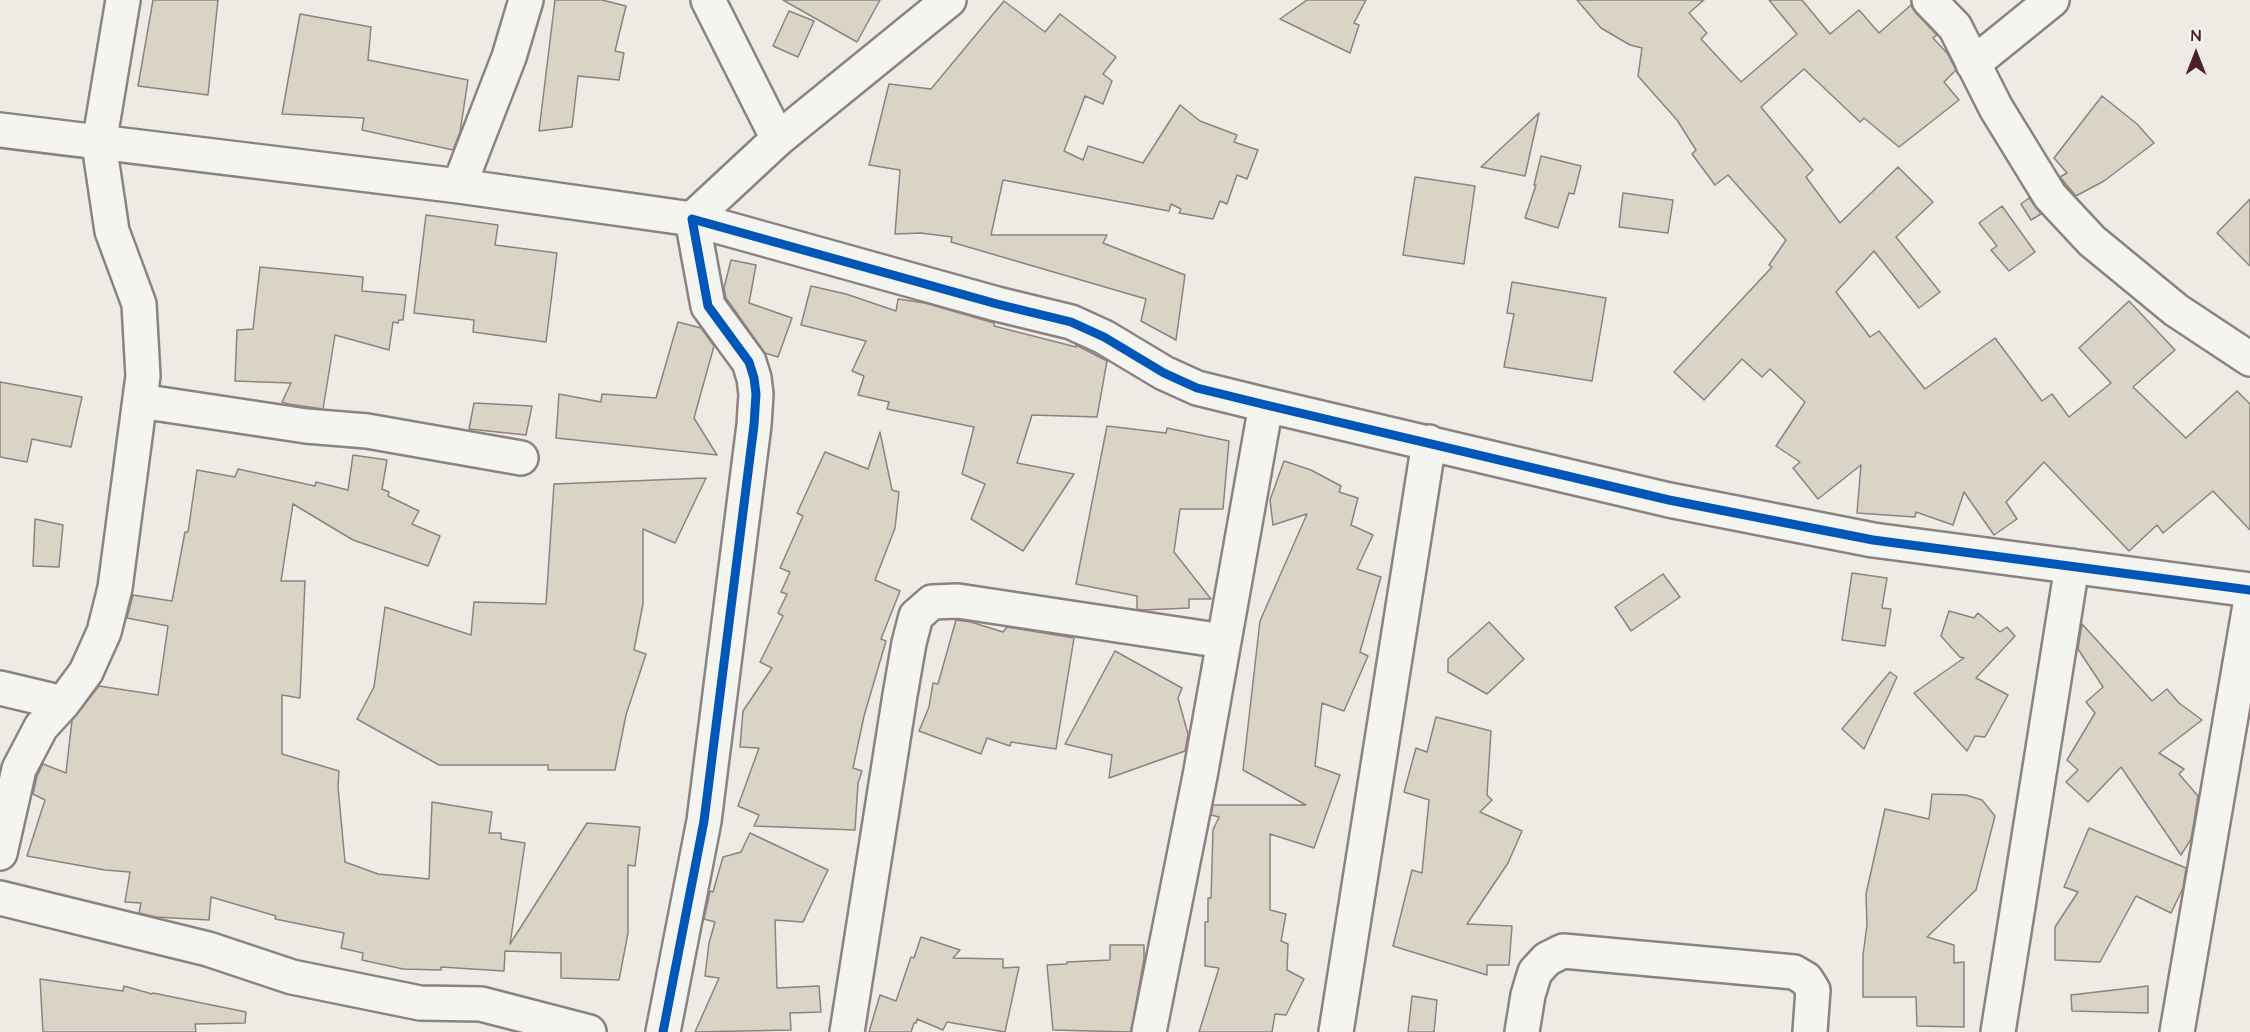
<!DOCTYPE html>
<html>
<head>
<meta charset="utf-8">
<style>
  body { margin:0 }
  #map { position:relative; width:2250px; height:1032px; overflow:hidden; background:#eeebe4; font-family:"Architects Daughter",sans-serif }
  canvas { display:block }
  .north { position:absolute; left:2166px; top:24px; width:60px; height:60px; -webkit-text-stroke:4px #f6f6f2; paint-order:stroke; rotate:0deg; font-size:16px; font-weight:700; line-height:24px; text-align:center; color:#4a1f2b }
  .north::after { content:''; display:block; margin:auto; width:21px; height:27px; background:#4a1f2b; clip-path:polygon(50% 0,100% 100%,50% 72%,0 100%) }
</style>
</head>
<body>
<div id="map">
<canvas width="2250" height="1032"></canvas>
<div class="north">N</div>
</div>
<script>
const g = document.querySelector('canvas').getContext('2d');
g.lineJoin = 'round';
function fillPath(path, color) { g.fillStyle = color; g.fill(path, 'evenodd'); }
const poly = rows => new Path2D(rows.map(r => 'M' + r).join(''));
function strokePath(path, color, width, dash) { g.strokeStyle = color; g.lineWidth = width; g.lineCap = dash ? 'butt' : 'round'; g.setLineDash(dash || []); g.stroke(path); }
const building = poly([
  [153,0,218,0,208,95,138,86,153,0],
  [555,0,602,0,626,6,615,51,624,53,619,80,578,76,572,127,539,131,555,0],
  [783,0,880,0,857,42,783,0],
  [1307,0,1366,0,1354,23,1359,25,1350,53,1280,19,1307,0],
  [1577,0,1704,0,1689,13,1707,33,1701,39,1741,82,1797,34,1769,0,1802,0,1830,34,1859,10,1879,33,1911,5,1916,13,1937,35,1933,38,1947,53,1956,70,1944,82,1959,100,1899,147,1864,118,1860,122,1804,69,1761,107,1813,170,1806,177,1840,223,1898,167,1933,202,1896,237,1940,292,1919,308,1874,251,1836,292,1870,337,1879,331,1925,389,1995,338,2042,401,2052,394,2069,417,2111,383,2079,348,2129,301,2175,350,2133,387,2186,438,2237,391,2250,404,2250,530,2213,491,2163,533,2157,525,2129,551,2044,462,2006,502,2017,519,1994,535,1964,492,1953,525,1916,512,1915,517,1857,513,1861,465,1818,499,1793,468,1800,462,1776,446,1805,402,1770,369,1762,377,1742,359,1704,400,1674,372,1772,267,1769,265,1786,240,1728,175,1715,185,1692,154,1696,150,1677,120,1638,76,1642,48,1630,45,1601,28,1577,0],
  [1004,1,1045,32,1060,14,1116,57,1103,74,1112,81,1103,104,1085,96,1064,151,1083,160,1088,146,1143,163,1180,105,1200,121,1237,135,1234,142,1258,150,1247,179,1237,175,1227,204,1220,201,1213,219,1179,213,1181,209,1171,204,1169,211,1003,180,991,235,1107,235,1103,243,1185,275,1176,340,1141,321,1146,299,951,242,952,237,921,233,895,234,900,170,869,165,889,84,931,89,1004,1],
  [789,11,814,21,798,57,773,46,789,11],
  [300,14,371,27,368,60,468,80,460,132,453,150,362,130,364,118,282,114,300,14],
  [2102,96,2137,124,2154,143,2104,181,2076,196,2060,177,2067,173,2054,158,2102,96],
  [1539,113,1525,176,1481,167,1539,113],
  [1541,156,1581,166,1574,194,1569,193,1558,228,1525,218,1536,185,1534,185,1541,156],
  [1415,177,1475,186,1464,264,1403,255,1415,177],
  [1623,193,1673,200,1668,233,1619,227,1623,193],
  [2029,198,2041,214,2031,220,2021,204,2029,198],
  [2250,199,2250,266,2217,233,2250,199],
  [2002,206,2035,252,2009,271,1991,250,1997,246,1979,223,2002,206],
  [426,215,498,225,495,245,557,253,546,342,473,332,474,320,414,313,426,215],
  [731,260,756,265,749,303,792,318,778,357,765,353,726,298,724,288,731,260],
  [260,267,363,277,362,291,406,295,403,320,399,320,398,323,393,322,389,350,335,335,323,409,288,404,282,402,291,383,235,381,237,330,253,329,260,267],
  [1512,282,1606,298,1592,381,1504,367,1514,314,1507,313,1512,282],
  [811,286,846,294,896,311,898,299,925,303,994,323,994,326,1076,347,1076,345,1107,361,1097,417,1032,415,1017,463,1074,474,1023,551,971,519,985,484,962,474,974,427,887,409,889,402,858,395,864,376,852,371,866,341,801,325,811,286],
  [678,322,701,328,714,346,694,418,717,455,556,438,559,394,601,402,602,394,656,398,678,322],
  [0,382,82,397,71,447,32,439,27,462,0,457,0,382],
  [474,403,532,406,526,435,469,429,474,403],
  [1107,426,1166,433,1167,428,1229,441,1223,509,1180,509,1174,552,1211,599,1189,599,1189,608,1142,610,1137,609,1137,596,1076,584,1107,426],
  [880,432,892,490,899,492,895,528,875,580,900,591,881,639,886,641,864,716,853,768,862,771,858,783,855,830,754,826,759,815,738,806,759,748,740,747,743,711,772,668,760,662,783,616,778,613,787,594,781,592,790,572,780,568,803,516,797,513,825,452,868,469,880,432],
  [353,455,387,460,382,489,389,492,388,496,419,511,412,524,440,536,428,566,353,540,293,504,281,581,305,581,300,698,282,695,282,754,339,771,338,787,345,862,378,874,429,879,432,802,492,812,489,833,501,833,501,839,525,843,510,944,587,823,640,827,635,866,628,865,628,933,619,980,561,978,561,953,505,951,504,971,441,967,441,970,403,969,362,960,363,953,341,948,344,933,275,919,276,916,211,897,209,920,156,917,139,913,141,903,125,902,130,872,105,870,27,856,45,800,33,794,37,776,43,764,66,773,72,720,99,686,158,695,168,626,127,618,133,595,172,601,185,532,188,532,197,470,235,477,238,469,315,486,316,482,348,490,353,455],
  [1284,461,1311,470,1341,486,1339,492,1358,498,1351,525,1373,535,1357,569,1381,577,1360,652,1368,656,1344,711,1322,703,1315,766,1340,775,1314,848,1270,834,1270,910,1286,914,1281,941,1288,944,1287,970,1304,979,1286,1015,1275,1014,1272,1032,1199,1032,1219,968,1205,966,1205,922,1208,922,1208,898,1211,898,1213,830,1219,817,1211,815,1213,805,1306,805,1243,770,1260,621,1307,514,1273,525,1270,500,1284,461],
  [706,478,675,543,643,529,643,604,634,650,646,654,626,715,615,770,548,770,548,765,439,765,357,719,374,687,385,607,471,635,474,602,546,604,554,484,706,478],
  [35,519,63,525,59,567,33,566,35,519],
  [1852,573,1887,578,1882,608,1891,609,1885,646,1842,640,1852,573],
  [1663,574,1680,597,1631,631,1615,607,1663,574],
  [1949,611,1974,618,1978,613,2000,632,2007,627,2015,636,1976,678,2008,695,1985,737,1975,736,1967,751,1914,693,1964,658,1960,657,1941,636,1949,611],
  [956,620,971,622,1003,632,1007,627,1074,638,1056,749,1011,742,1010,746,987,738,981,754,919,731,929,707,933,683,938,684,956,620],
  [1489,622,1524,659,1487,694,1448,672,1448,659,1489,622],
  [2082,624,2152,701,2167,689,2179,703,2202,720,2159,753,2184,769,2179,774,2198,796,2191,839,2181,855,2121,767,2088,802,2066,782,2078,770,2067,760,2095,713,2086,702,2103,687,2078,649,2082,624],
  [1115,651,1182,688,1178,698,1188,734,1185,751,1109,778,1112,755,1065,744,1115,651],
  [1890,672,1897,677,1864,749,1842,729,1890,672],
  [1436,717,1491,731,1487,795,1492,800,1480,812,1522,831,1508,863,1467,924,1512,926,1509,965,1487,965,1487,975,1393,946,1412,870,1422,873,1429,800,1404,792,1416,748,1427,752,1436,717],
  [1932,794,1966,795,1982,800,1995,816,1976,890,1927,937,1954,945,1954,963,1964,962,1964,1027,1917,1026,1916,997,1863,997,1863,955,1867,925,1866,894,1885,809,1929,819,1932,794],
  [2089,828,2186,868,2183,888,2171,913,2136,896,2100,962,2055,960,2055,927,2078,892,2064,887,2089,828],
  [750,833,828,870,803,922,775,920,777,988,819,986,821,1012,790,1013,791,1030,695,1032,719,978,705,976,709,943,715,922,704,919,708,901,710,891,713,892,723,857,741,852,750,833],
  [921,937,960,950,953,958,1003,959,1003,968,1019,967,1005,1032,947,1022,943,1030,917,1019,916,1023,914,1023,911,1032,869,1032,880,995,896,1001,911,957,914,958,921,937],
  [1110,945,1144,945,1144,959,1131,1032,1053,1030,1047,965,1067,964,1067,962,1110,960,1110,945],
  [40,979,123,991,124,986,152,994,153,993,246,1012,245,1023,195,1024,196,1032,43,1032,40,979],
  [2148,986,2148,1013,2072,1011,2071,995,2148,986],
  [1412,996,1437,1000,1434,1032,1408,1032,1412,996]
]);
fillPath(building, '#dad4c7');
strokePath(building, '#8c8282', 1.5);
const minor = poly([
  [708,0,778,139],
  [1929,0,1955,27,1996,108,2050,196,2092,241,2176,310,2250,359],
  [1973,64,2052,0],
  [0,130,459,186,692,219,778,139,949,0],
  [459,186,509,57,526,0],
  [140,401,306,426,367,431,521,458],
  [0,688,63,703],
  [0,853,19,769,41,727,63,703,86,672,104,632,115,588,143,376,139,304,112,231,99,144,123,0],
  [0,898,208,949,292,977,420,1003,481,1004,589,1032],
  [663,1032,704,821,754,425,756,394,754,378,749,362,708,306,692,219,997,304,1071,322,1104,337,1164,373,1197,388,1266,405,1669,500,1873,540,2250,590],
  [847,1032,900,695,909,643,916,616,932,602,958,601,1223,641],
  [1149,1032,1200,776,1266,405],
  [1336,1032,1429,442],
  [1522,1032,1528,995,1535,972,1547,959,1563,951,1794,972,1806,979,1813,990,1810,1032],
  [1998,1032,2072,566],
  [2177,1032,2250,605]
]);
strokePath(minor, '#8c8282', 38);
strokePath(minor, '#f4f4f1', 33);
strokePath(poly([
  [663,1032,704,821,754,425,756,394,754,378,749,362,708,306,692,219,997,304,1071,322,1104,337,1164,373,1197,388,1266,405,1669,500,1873,540,2250,590]
]), '#0057b8', 9);
</script>
</body>
</html>
